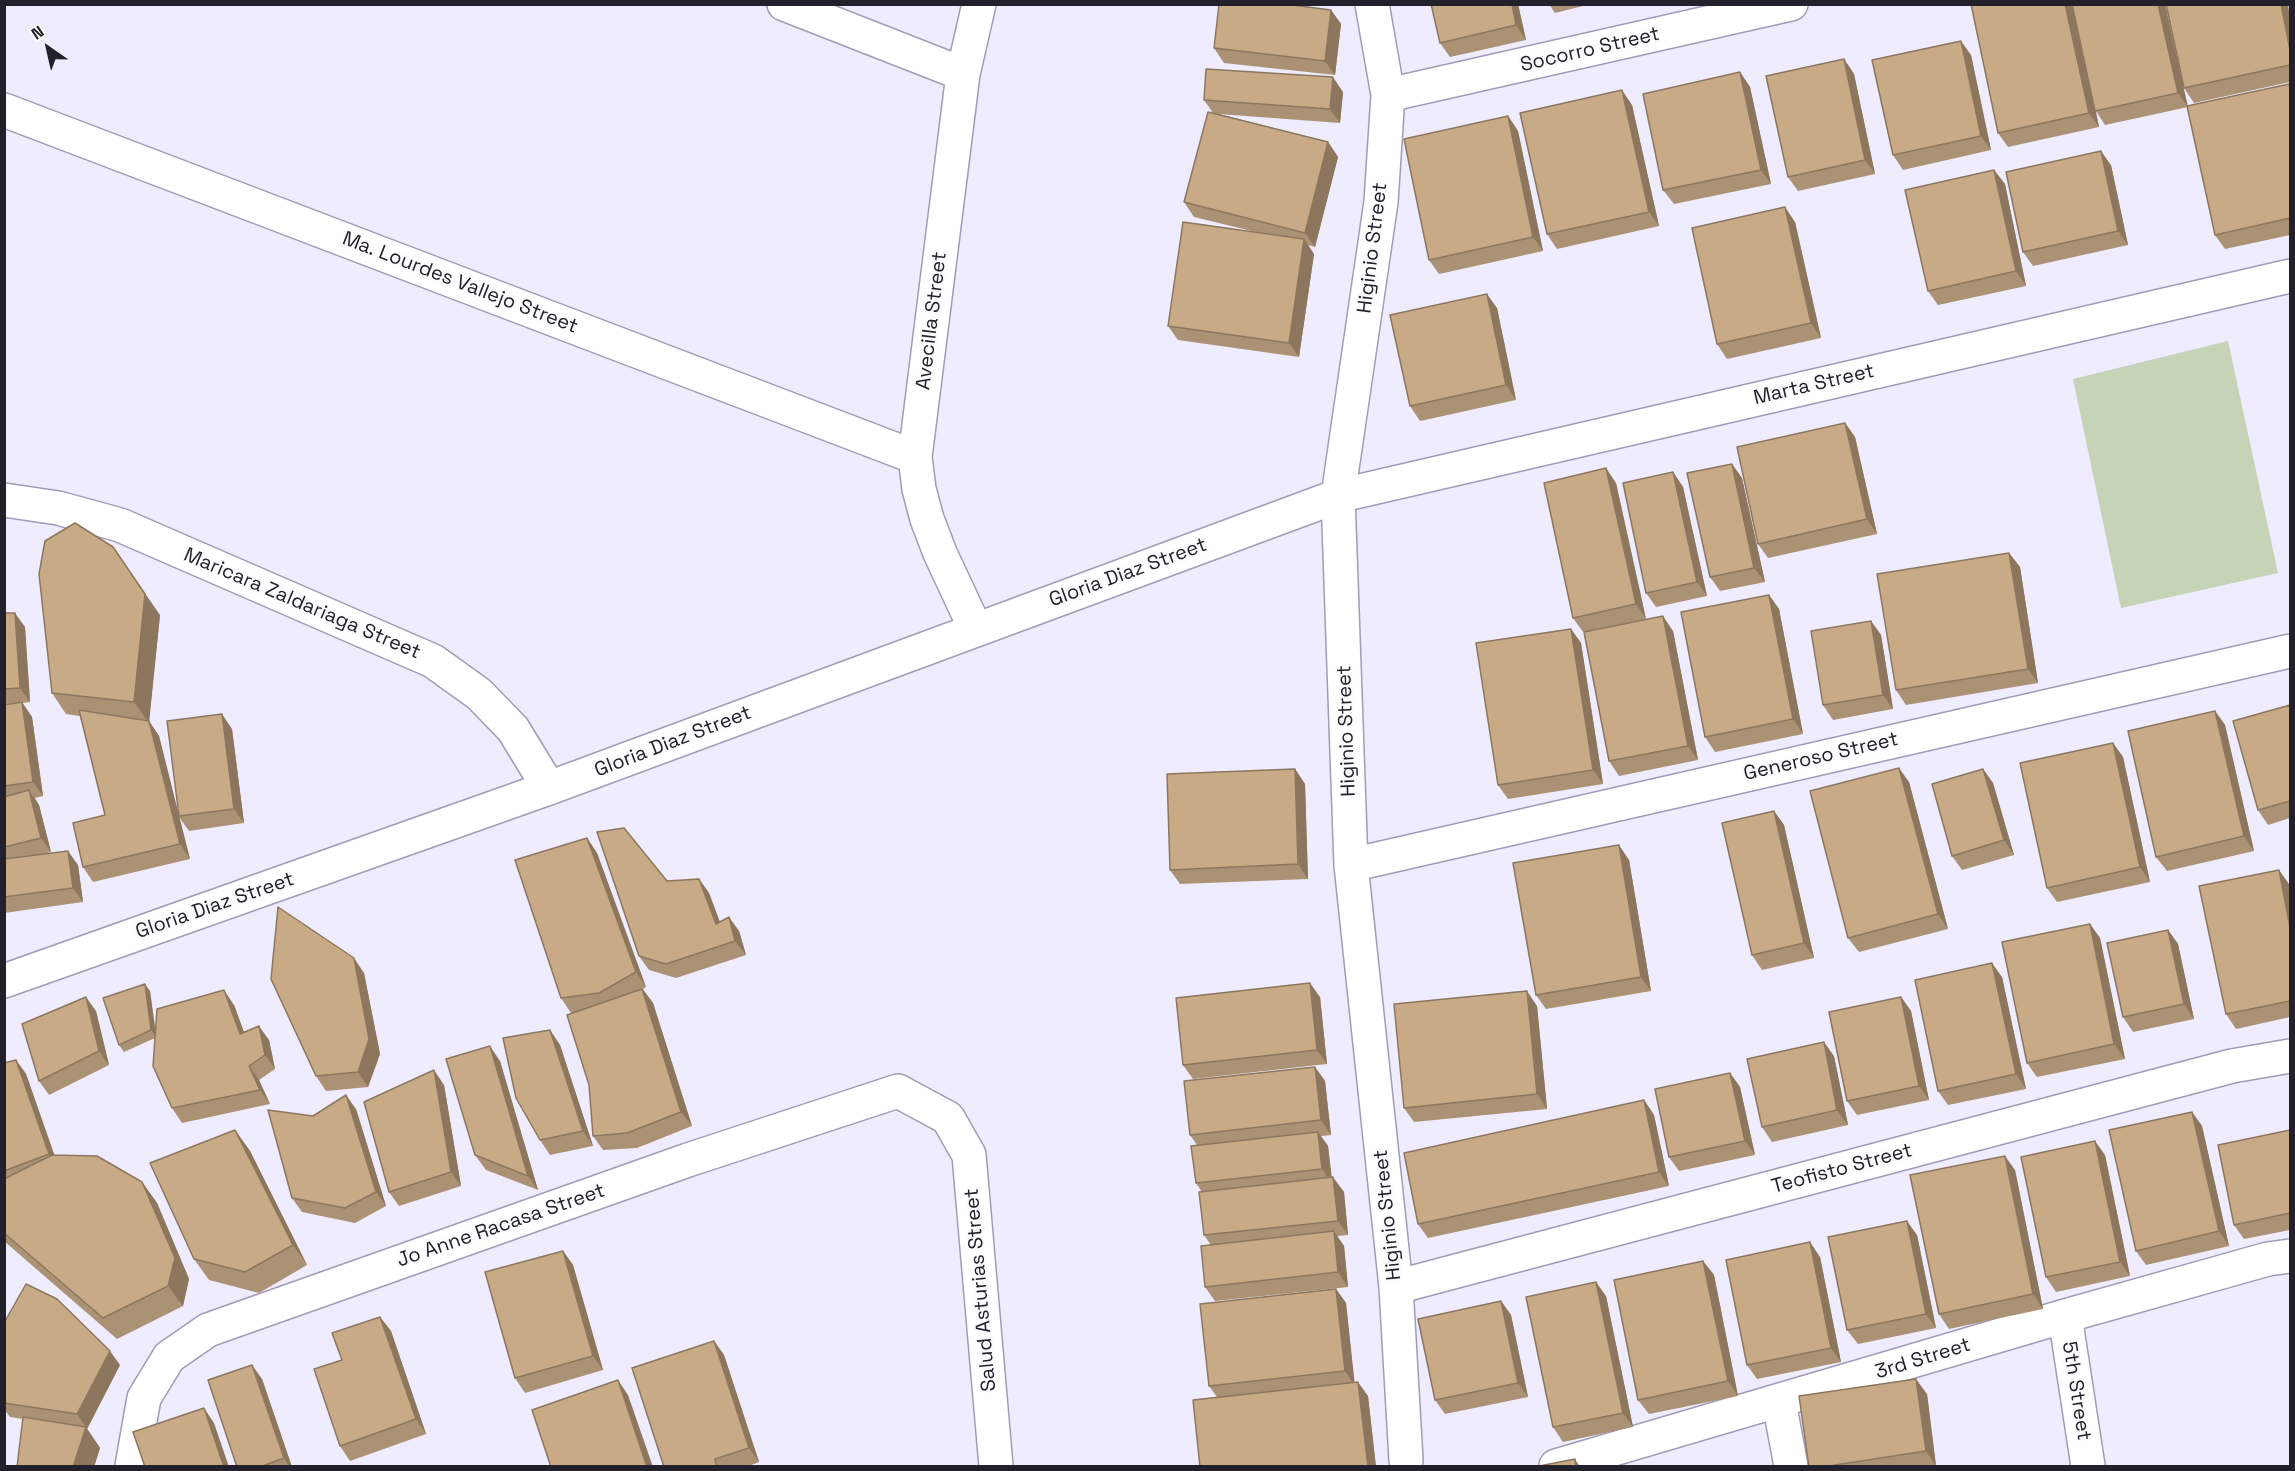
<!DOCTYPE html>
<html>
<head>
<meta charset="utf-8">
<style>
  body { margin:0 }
  #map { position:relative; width:2295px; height:1471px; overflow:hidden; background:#eeecfe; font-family:"Space Grotesk",sans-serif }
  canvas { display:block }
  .frame { position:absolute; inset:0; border:6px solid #21202b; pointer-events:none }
  .north { position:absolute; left:18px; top:18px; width:60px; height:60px; -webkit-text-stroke:4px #fcfcfc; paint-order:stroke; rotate:326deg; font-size:16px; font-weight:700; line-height:24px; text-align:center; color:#21202b }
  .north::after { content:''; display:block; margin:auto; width:21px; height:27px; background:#21202b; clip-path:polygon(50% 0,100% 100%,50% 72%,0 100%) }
</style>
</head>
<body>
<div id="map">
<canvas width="2295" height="1471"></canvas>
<div class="frame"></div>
<div class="north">N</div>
</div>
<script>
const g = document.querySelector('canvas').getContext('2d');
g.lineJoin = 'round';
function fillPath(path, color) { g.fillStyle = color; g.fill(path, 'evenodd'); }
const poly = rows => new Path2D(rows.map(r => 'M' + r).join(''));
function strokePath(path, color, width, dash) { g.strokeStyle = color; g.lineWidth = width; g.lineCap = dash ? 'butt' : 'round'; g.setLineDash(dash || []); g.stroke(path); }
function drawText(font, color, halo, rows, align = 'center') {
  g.font = font + ' "Space Grotesk",sans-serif'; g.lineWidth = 5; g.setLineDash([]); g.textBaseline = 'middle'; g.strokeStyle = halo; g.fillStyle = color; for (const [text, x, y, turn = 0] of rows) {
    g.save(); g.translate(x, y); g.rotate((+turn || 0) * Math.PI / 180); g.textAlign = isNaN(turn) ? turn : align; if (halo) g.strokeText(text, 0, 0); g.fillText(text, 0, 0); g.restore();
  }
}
fillPath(poly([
  [2228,341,2278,573,2121,608,2073,379]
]), '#c5d3b7');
const minor = poly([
  [784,4,963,74],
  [4,110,915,457],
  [1338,496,1351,865,1396,1287,1406,1460],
  [4,500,58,508,120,525,433,661,479,694,513,729,549,788],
  [975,628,940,553,927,519,919,489,915,457,963,74,979,4],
  [1351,865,2290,651],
  [1396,1287,2232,1066,2290,1056],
  [2065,1316,2088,1466],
  [1779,1402,1791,1466],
  [132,1466,144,1398,169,1357,208,1330,688,1160,898,1091,948,1118,969,1155,996,1466],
  [1556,1466,2065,1316,2268,1259,2290,1256]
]);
const tertiary = poly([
  [1388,95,1791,4],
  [1338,496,1381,202,1388,95,1372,4],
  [4,981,549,788,1338,496,2290,276]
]);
strokePath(minor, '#a09cb8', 36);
strokePath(tertiary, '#a09cb8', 36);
strokePath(minor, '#fff', 33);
strokePath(tertiary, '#fff', 33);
fillPath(poly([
  [1518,4,1526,40,1450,57,1440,43],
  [1549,4,1591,4,1555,13],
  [2072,4,2165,4,2187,106,2289,84,2290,85,2290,235,2225,249,2215,235,2188,107,2105,125,2096,111,2099,127,2008,147,1998,133],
  [1331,10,1341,24,1335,75,1224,63,1214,48],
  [2290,18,2290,82,2194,103,2184,88],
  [1971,55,1991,150,1903,170,1893,155],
  [1844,59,1854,74,1875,174,1798,191,1788,177],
  [1740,72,1750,87,1771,184,1674,204,1663,190],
  [1343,92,1340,123,1219,114,1328,142,1338,157,1315,247,1308,245,1314,254,1299,357,1178,340,1168,326,1260,233,1194,217,1184,202,1213,113,1204,100],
  [1632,105,1659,226,1557,249,1547,234],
  [1508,116,1518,131,1543,251,1439,274,1429,260],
  [2111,165,2128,245,2033,266,2023,252],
  [1994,170,2005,184,2026,286,1938,305,1928,291],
  [1795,222,1821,338,1727,359,1717,344],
  [1497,308,1516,400,1420,421,1410,406],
  [1845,423,1855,437,1877,534,1768,558,1758,544],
  [1732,464,1742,478,1765,582,1720,591,1710,577],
  [1673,472,1683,487,1707,596,1656,607,1646,593],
  [1616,483,1646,619,1583,632,1573,618],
  [2009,553,2020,567,2038,683,1906,705,1896,690],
  [1769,595,1779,609,1803,734,1715,752,1705,737],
  [4,613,25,627,30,702,22,703,32,717,43,796,35,798,39,805,51,852,43,854,78,865,83,902,4,913,4,705,12,704,4,704],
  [160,615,149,721,159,736,178,813,232,729,244,823,189,831,179,817,190,859,93,882,83,867,105,815,80,716,66,714,52,693],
  [1871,621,1881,635,1893,709,1833,720,1823,705],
  [1571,629,1581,643,1603,784,1508,799,1498,785],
  [1673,631,1698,760,1619,776,1609,761],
  [2290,705,2290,818,2268,825,2258,810],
  [2215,711,2225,725,2254,851,2167,871,2156,857],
  [2113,743,2123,757,2150,882,2057,902,2047,888],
  [1295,769,1305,784,1308,879,1180,884,1170,870],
  [1983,769,1993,783,2014,855,1962,870,1952,856],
  [1909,782,1948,929,1859,952,1848,938],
  [1774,811,1784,825,1814,958,1762,970,1752,955],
  [587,838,597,853,646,987,643,989,653,1003,692,1126,637,1148,603,1150,593,1136,589,1085,575,1012,571,1013,561,998],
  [1629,860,1651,991,1546,1009,1536,995],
  [699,879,709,893,720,922,739,931,746,955,676,978,649,970,639,956,667,881],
  [2289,884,2290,892,2290,1017,2236,1029,2226,1014],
  [2090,924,2100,938,2125,1059,2037,1077,2027,1063],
  [2168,930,2178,944,2194,1019,2133,1032,2123,1017],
  [364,973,380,1054,368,1087,326,1091,316,1076],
  [2002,977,2026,1089,1948,1105,1938,1091],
  [150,991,156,1033,234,1005,244,1032,269,1040,275,1069,259,1080,270,1104,182,1123,172,1108,155,1038,124,1052,119,1045],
  [1320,997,1327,1064,1193,1079,1183,1065],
  [1901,997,1911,1011,1929,1100,1857,1115,1847,1101],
  [1537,1006,1547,1109,1414,1122,1404,1108],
  [96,1011,109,1065,49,1095,39,1081],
  [550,1030,560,1045,593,1146,550,1155,540,1140],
  [1834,1056,1848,1125,1772,1142,1762,1127],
  [16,1060,26,1074,54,1155,142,1182,157,1203,189,1279,183,1306,117,1339,4,1241,4,1063],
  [500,1061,538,1190,486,1170,475,1155],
  [1315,1067,1325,1081,1331,1135,1321,1136,1328,1146,1332,1178,1344,1192,1348,1235,1337,1236,1344,1246,1348,1287,1215,1301,1205,1287,1211,1245,1204,1235,1202,1192,1196,1183,1197,1145,1190,1135],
  [1730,1073,1740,1087,1755,1155,1679,1171,1669,1157],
  [444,1085,461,1186,399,1206,389,1192],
  [1644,1100,1654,1115,1669,1186,1428,1238,1418,1224],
  [356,1109,386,1206,355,1223,302,1212,292,1198,313,1116],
  [2192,1112,2202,1126,2229,1246,2146,1265,2136,1251],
  [235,1130,250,1151,307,1265,259,1293,209,1280,194,1259],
  [2290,1130,2290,1230,2244,1239,2234,1225],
  [2105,1155,2130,1276,2056,1292,2046,1277],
  [2015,1170,2043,1309,1949,1329,1939,1314],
  [1917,1235,1936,1328,1858,1344,1847,1330],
  [563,1251,573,1265,603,1370,525,1393,515,1378],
  [1820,1257,1841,1362,1757,1379,1747,1365],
  [1703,1261,1714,1275,1738,1396,1649,1414,1638,1400],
  [1336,1289,1346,1303,1354,1382,1368,1396,1376,1467,1200,1467,1217,1397,1209,1386],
  [1606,1296,1633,1427,1563,1442,1553,1427],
  [1501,1301,1511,1315,1528,1397,1445,1414,1435,1400],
  [380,1317,391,1331,426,1434,350,1461,340,1446,342,1360],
  [4,1323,120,1365,87,1429,100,1448,94,1467,17,1467,23,1419,10,1417,4,1409],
  [714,1341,724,1355,759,1462,746,1467,664,1467],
  [262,1379,292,1467,237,1467],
  [1927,1394,1936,1466,1809,1467]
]), '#ac9274');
fillPath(poly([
  [1512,4,1518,4,1526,40,1516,25],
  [2065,4,2072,4,2099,127,2089,113],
  [2158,4,2165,4,2188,107,2178,93],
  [2281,4,2288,4,2290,18,2290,50],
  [1331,10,1341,24,1335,75,1325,61],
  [1961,41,1971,55,1991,150,1981,136],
  [1844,59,1854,74,1875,174,1865,160],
  [1740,72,1750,87,1771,184,1761,170],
  [1333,77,1343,92,1340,123,1330,109],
  [1622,90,1632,105,1659,226,1649,212],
  [1508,116,1518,131,1543,251,1533,237],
  [1328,142,1338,157,1315,247,1305,233],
  [2101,151,2111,165,2128,245,2118,231],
  [1994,170,2005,184,2026,286,2016,271],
  [1785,207,1795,222,1821,338,1811,323],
  [1304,239,1314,254,1299,357,1289,343],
  [1487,294,1497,308,1516,400,1506,385],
  [1845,423,1855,437,1877,534,1867,519],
  [1732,464,1742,478,1765,582,1754,568],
  [1606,468,1616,483,1646,619,1636,604],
  [1673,472,1683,487,1707,596,1697,582],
  [113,547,160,615,149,723,134,702],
  [2009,553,2020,567,2038,683,2028,669],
  [1769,595,1779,609,1803,734,1793,719],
  [15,613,25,627,30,702,20,688],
  [1663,616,1673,631,1698,760,1688,746],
  [1871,621,1881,635,1893,709,1883,695],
  [1571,629,1581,643,1603,784,1593,770],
  [22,702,32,717,43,796,33,782],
  [2215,711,2225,725,2254,851,2244,836],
  [222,714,232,729,244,823,234,809],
  [149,721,159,736,190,859,180,844],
  [2113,743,2123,757,2150,882,2140,867],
  [1899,768,1909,782,1948,929,1938,914],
  [1295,769,1305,784,1308,879,1298,864],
  [1983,769,1993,783,2014,855,2004,840],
  [29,790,39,805,51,852,41,838],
  [1774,811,1784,825,1814,958,1804,943],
  [587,838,597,853,646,987,636,972],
  [1619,845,1629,860,1651,991,1641,977],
  [68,851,78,865,83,902,73,888],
  [2279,870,2289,884,2290,892,2290,927],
  [699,879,709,893,726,939,716,924],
  [729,917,739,931,746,955,735,941],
  [2090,924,2100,938,2125,1059,2114,1044],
  [2168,930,2178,944,2194,1019,2184,1004],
  [354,958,364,973,380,1054,368,1087,358,1072],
  [1992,963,2002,977,2026,1089,2016,1074],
  [1310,983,1320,997,1327,1064,1317,1050],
  [145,984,150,991,156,1037,151,1030],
  [642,989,653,1003,692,1126,681,1112],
  [224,990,234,1005,250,1049,240,1034],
  [1527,991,1537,1006,1547,1109,1537,1094],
  [86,997,96,1011,109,1065,99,1051],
  [1901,997,1911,1011,1929,1100,1919,1086],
  [259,1026,269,1040,275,1069,265,1055],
  [550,1030,560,1045,593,1146,583,1131],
  [1824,1042,1834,1056,1848,1125,1837,1110],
  [490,1046,500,1061,538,1190,528,1176],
  [16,1060,26,1074,59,1168,49,1154],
  [249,1066,259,1080,270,1104,260,1090],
  [1315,1067,1325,1081,1331,1135,1321,1120],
  [434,1070,444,1085,461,1186,451,1172],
  [1730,1073,1740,1087,1755,1155,1745,1141],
  [346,1095,356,1109,386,1206,376,1192],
  [1644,1100,1654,1115,1669,1186,1659,1172],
  [2192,1112,2202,1126,2229,1246,2219,1231],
  [235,1130,250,1151,307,1265,293,1245],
  [1318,1132,1328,1146,1332,1184,1322,1169],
  [2095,1141,2105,1155,2130,1276,2120,1262],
  [2005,1156,2015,1170,2043,1309,2033,1294],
  [1333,1177,1344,1192,1348,1235,1338,1221],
  [142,1182,157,1203,189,1279,183,1306,168,1286],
  [1907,1221,1917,1235,1936,1328,1926,1314],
  [1334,1231,1344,1246,1348,1287,1338,1272],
  [1810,1242,1820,1257,1841,1362,1831,1348],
  [563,1251,573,1265,603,1370,593,1356],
  [1703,1261,1714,1275,1738,1396,1728,1381],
  [1596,1282,1606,1296,1633,1427,1623,1413],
  [1336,1289,1346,1303,1355,1386,1345,1371],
  [1501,1301,1511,1315,1528,1397,1518,1383],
  [380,1317,391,1331,426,1434,416,1419],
  [714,1341,724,1355,759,1462,749,1448],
  [110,1351,120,1365,87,1429,77,1414],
  [252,1365,262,1379,292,1467,289,1467,284,1458],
  [1916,1379,1927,1394,1936,1466,1926,1451],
  [618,1380,628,1395,653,1467,647,1467],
  [1358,1382,1368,1396,1376,1467,1368,1467],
  [204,1408,214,1423,229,1467,224,1467],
  [86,1427,100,1448,94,1467,73,1467],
  [1575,1459,1580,1467,1576,1467]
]), '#8c775e');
const building = poly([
  [1219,4,1285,4,1331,10,1325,61,1214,48,1219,4],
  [1431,4,1512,4,1516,25,1440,43,1431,4],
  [1971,4,2065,4,2089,113,1998,133,1971,4],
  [2072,4,2158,4,2178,93,2095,111,2072,4],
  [2166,4,2281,4,2290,50,2290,65,2184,88,2166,4],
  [1961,41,1981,136,1893,155,1872,60,1961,41],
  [1844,59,1865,160,1788,177,1766,76,1844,59],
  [1206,69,1333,77,1330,109,1204,100,1206,69],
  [1740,72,1761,170,1663,190,1643,94,1740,72],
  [2289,84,2290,89,2290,218,2215,235,2187,106,2289,84],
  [1622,90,1649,212,1547,234,1520,113,1622,90],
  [1208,112,1328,142,1305,233,1184,202,1208,112],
  [1508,116,1533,237,1429,260,1404,139,1508,116],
  [2101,151,2118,231,2023,252,2006,172,2101,151],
  [1994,170,2016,271,1928,291,1905,190,1994,170],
  [1785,207,1811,323,1717,344,1692,228,1785,207],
  [1183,222,1304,239,1289,343,1168,326,1183,222],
  [1487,294,1506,385,1410,406,1390,315,1487,294],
  [1845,423,1867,519,1758,544,1737,447,1845,423],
  [1732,464,1754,568,1710,577,1687,473,1732,464],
  [1606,468,1636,604,1573,618,1544,483,1606,468],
  [1673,472,1697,582,1646,593,1623,483,1673,472],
  [75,523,113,547,145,594,134,702,52,693,39,574,45,541,75,523],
  [2009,553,2028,669,1896,690,1877,574,2009,553],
  [1769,595,1793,719,1705,737,1681,612,1769,595],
  [4,613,15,613,20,688,4,689,4,613],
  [1663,616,1688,746,1609,761,1584,632,1663,616],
  [1871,621,1883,695,1823,705,1811,631,1871,621],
  [1571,629,1593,770,1498,785,1476,643,1571,629],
  [22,702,33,782,4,786,4,705,22,702],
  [2290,705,2290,801,2258,810,2233,721,2290,705],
  [79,710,149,721,180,844,83,867,73,823,105,815,79,710],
  [2215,711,2244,836,2156,857,2128,731,2215,711],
  [222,714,234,809,179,816,167,721,222,714],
  [2113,743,2140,867,2047,888,2020,763,2113,743],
  [1899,768,1938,914,1848,938,1810,791,1899,768],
  [1295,769,1298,864,1170,870,1167,774,1295,769],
  [1983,769,2004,840,1952,856,1932,784,1983,769],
  [29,790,41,838,4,847,4,797,29,790],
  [1774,811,1804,943,1752,955,1722,823,1774,811],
  [624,828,667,881,699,879,716,924,729,917,735,941,666,964,639,956,597,832,624,828],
  [587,838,636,972,599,993,561,998,515,860,587,838],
  [1619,845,1641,977,1536,995,1513,863,1619,845],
  [68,851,73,888,4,897,4,859,68,851],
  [2279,870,2290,927,2290,1001,2226,1014,2199,886,2279,870],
  [278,907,354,958,369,1039,358,1072,316,1076,271,979,278,907],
  [2090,924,2114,1044,2027,1063,2002,942,2090,924],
  [2168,930,2184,1004,2123,1017,2107,943,2168,930],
  [1992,963,2016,1074,1938,1091,1915,980,1992,963],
  [1310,983,1317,1050,1183,1065,1176,998,1310,983],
  [145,984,151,1030,119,1045,103,998,145,984],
  [642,989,681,1112,627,1133,593,1136,589,1085,567,1015,642,989],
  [224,990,240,1034,259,1026,265,1055,249,1066,260,1090,172,1108,153,1066,157,1009,224,990],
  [1527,991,1537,1094,1404,1108,1394,1004,1527,991],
  [86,997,99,1051,39,1081,22,1024,86,997],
  [1901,997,1919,1086,1847,1101,1829,1012,1901,997],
  [550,1030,583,1131,540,1140,516,1098,503,1038,550,1030],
  [1824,1042,1837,1110,1762,1127,1747,1059,1824,1042],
  [490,1046,528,1176,475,1155,446,1059,490,1046],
  [16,1060,49,1154,4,1171,4,1063,16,1060],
  [1315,1067,1321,1120,1190,1135,1184,1081,1315,1067],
  [434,1070,451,1172,389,1192,364,1102,434,1070],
  [1730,1073,1745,1141,1669,1157,1655,1089,1730,1073],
  [346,1095,376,1192,345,1208,292,1198,268,1110,313,1116,346,1095],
  [1644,1100,1659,1172,1418,1224,1404,1153,1644,1100],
  [2192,1112,2219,1231,2136,1251,2109,1130,2192,1112],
  [235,1130,293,1245,245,1272,194,1259,150,1163,235,1130],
  [2290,1130,2290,1213,2234,1225,2218,1145,2290,1130],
  [1318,1132,1322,1169,1196,1183,1191,1146,1318,1132],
  [2095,1141,2120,1262,2046,1277,2021,1157,2095,1141],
  [52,1155,97,1156,142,1182,175,1258,168,1286,103,1318,4,1233,4,1179,52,1155],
  [2005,1156,2033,1294,1939,1314,1910,1175,2005,1156],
  [1333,1177,1338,1221,1204,1235,1199,1192,1333,1177],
  [1907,1221,1926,1314,1847,1330,1828,1237,1907,1221],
  [1334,1231,1338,1272,1205,1287,1201,1246,1334,1231],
  [1810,1242,1831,1348,1747,1365,1726,1260,1810,1242],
  [563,1251,593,1356,515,1378,485,1272,563,1251],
  [1703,1261,1728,1381,1638,1400,1614,1280,1703,1261],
  [1596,1282,1623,1413,1553,1427,1526,1297,1596,1282],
  [26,1284,57,1299,110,1351,77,1414,4,1403,4,1323,26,1284],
  [1336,1289,1345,1371,1209,1386,1200,1304,1336,1289],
  [1501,1301,1518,1383,1435,1400,1418,1319,1501,1301],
  [380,1317,416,1419,340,1446,314,1369,342,1360,332,1333,380,1317],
  [714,1341,749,1448,715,1459,717,1467,664,1467,632,1368,714,1341],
  [252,1365,284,1458,260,1467,237,1467,208,1380,252,1365],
  [1916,1379,1926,1451,1822,1467,1809,1467,1799,1396,1916,1379],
  [618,1380,647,1467,551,1467,532,1410,618,1380],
  [1358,1382,1368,1467,1200,1467,1193,1400,1358,1382],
  [204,1408,224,1467,145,1467,133,1432,204,1408],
  [23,1417,86,1427,73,1467,17,1467,23,1417],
  [1575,1459,1576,1467,1534,1467,1575,1459]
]);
fillPath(building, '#c8aa87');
strokePath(building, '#8c775e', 1.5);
drawText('20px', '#21202b', '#fcfcfc', [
  ["Socorro Street",1590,50,-13],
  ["Higinio Street",1373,248,-83],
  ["Ma. Lourdes Vallejo Street",460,283,21],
  ["Avecilla Street",932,321,-83],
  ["Marta Street",1814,385,-13],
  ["Gloria Diaz Street",1128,573,-20],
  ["Maricara Zaldariaga Street",302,604,23],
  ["Higinio Street",1347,731,-92],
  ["Gloria Diaz Street",673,742,-21],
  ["Generoso Street",1821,757,-13],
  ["Gloria Diaz Street",215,906,-19],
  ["Teofisto Street",1842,1169,-15],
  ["Higinio Street",1388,1215,-96],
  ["Jo Anne Racasa Street",501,1226,-19],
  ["Salud Asturias Street",981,1290,-95],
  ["3rd Street",1923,1359,-17],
  ["5th Street",2076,1391,81]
]);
</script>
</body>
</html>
